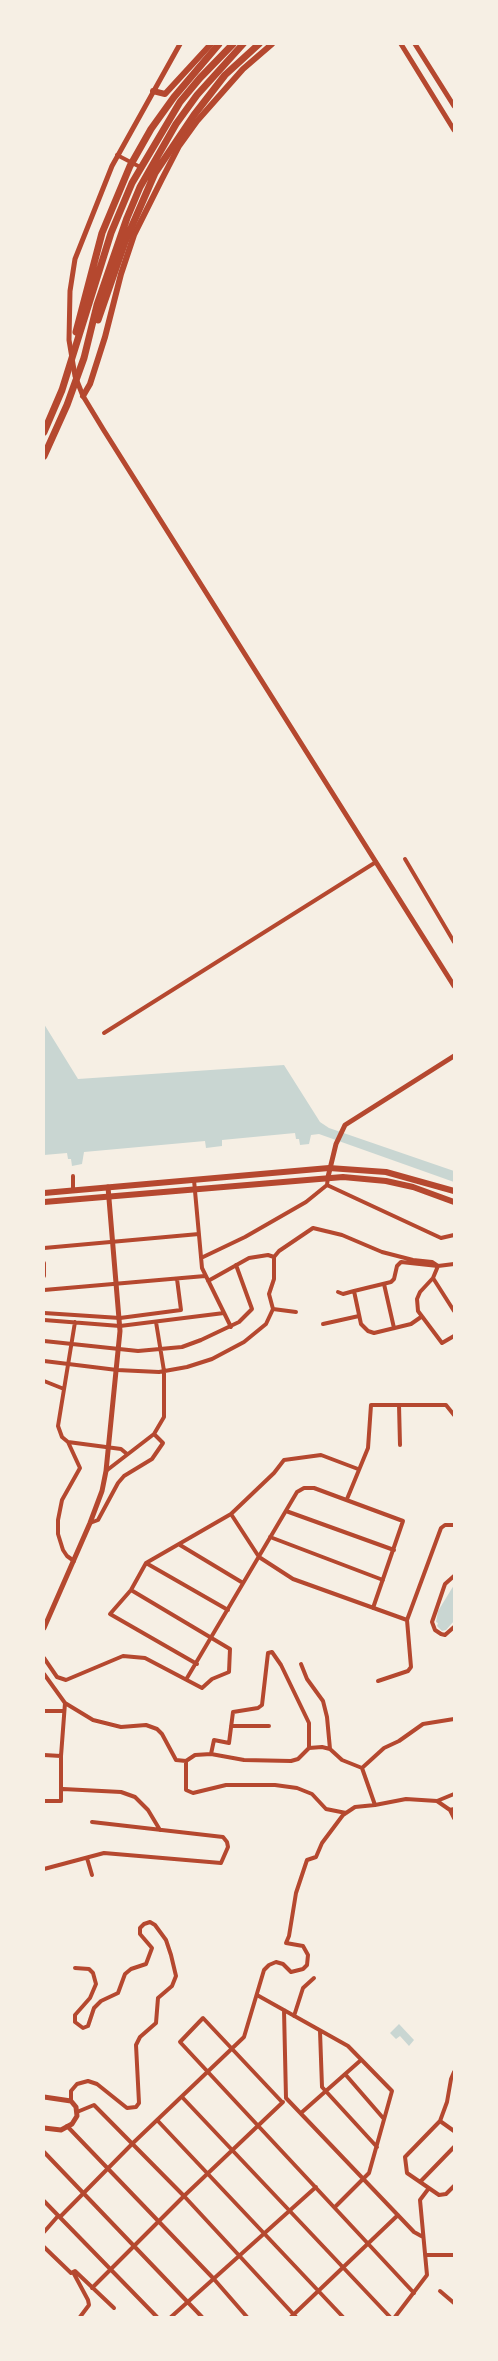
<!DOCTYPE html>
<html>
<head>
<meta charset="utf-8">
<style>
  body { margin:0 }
  #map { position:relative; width:498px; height:2361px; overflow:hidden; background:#f6efe4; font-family:Literata,serif }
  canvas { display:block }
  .frame { position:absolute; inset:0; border:45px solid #f6efe4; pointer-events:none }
</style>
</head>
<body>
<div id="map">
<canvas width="498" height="2361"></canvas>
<div class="frame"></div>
</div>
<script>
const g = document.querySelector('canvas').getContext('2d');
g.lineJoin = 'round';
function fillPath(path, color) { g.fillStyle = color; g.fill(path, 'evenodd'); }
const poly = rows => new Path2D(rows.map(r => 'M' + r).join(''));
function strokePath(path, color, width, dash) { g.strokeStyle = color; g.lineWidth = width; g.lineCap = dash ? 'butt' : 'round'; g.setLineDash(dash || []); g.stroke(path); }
fillPath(poly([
  [44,1024,78,1079,284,1065,320,1122,329,1128,454,1171,454,1182,319,1134,311,1135,309,1144,300,1145,299,1139,296,1139,295,1133,222,1140,222,1146,206,1148,205,1141,84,1152,82,1164,72,1166,71,1159,68,1159,67,1153,44,1155],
  [454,1585,454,1621,446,1630,442,1631,437,1626,438,1623,436,1622,438,1611],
  [399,2024,414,2040,409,2046,400,2036,396,2039,390,2033]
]), '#c9d6d2');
strokePath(poly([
  [117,155,142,168],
  [405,859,454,942],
  [104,1033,376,862],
  [73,1176,73,1190],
  [328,1177,327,1185,441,1238,454,1235],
  [194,1180,202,1268,231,1327],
  [44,1248,199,1234],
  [201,1258,245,1237,306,1202,327,1185],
  [44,1263,44,1276],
  [433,1278,454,1311],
  [208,1281,249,1258,268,1255,274,1257],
  [384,1284,394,1328],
  [44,1290,205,1276],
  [338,1292,343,1294,354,1291],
  [273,1309,296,1312],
  [44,1313,120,1318,181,1310,177,1279],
  [421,1317,411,1324,374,1333,368,1331,361,1324,354,1291,391,1282,394,1279,397,1266,401,1262,438,1266,433,1278,420,1292,417,1299,418,1311,442,1343,454,1336],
  [44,1320,120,1326,224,1313],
  [323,1324,359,1316],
  [44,1341,138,1351,182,1347,201,1340,239,1322,252,1309,236,1265],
  [44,1361,117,1370,159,1372,187,1367,212,1359,244,1342,266,1324,273,1309,269,1294,274,1279,274,1257,279,1251,313,1228,342,1235,382,1252,413,1260,432,1262,438,1266,454,1264],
  [44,1381,64,1389],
  [399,1405,400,1445],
  [68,1442,121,1449,127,1454],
  [106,1471,154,1434,164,1417,164,1371,156,1322],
  [347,1499,368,1448,371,1405,446,1405,454,1415],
  [286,1511,394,1550],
  [231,1514,259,1557,293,1579,407,1620],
  [90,1523,98,1520,118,1483,124,1476,152,1459,163,1443,154,1434],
  [270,1537,383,1580],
  [180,1545,243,1583],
  [74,1561,67,1556,63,1550,58,1534,58,1520,62,1500,80,1468,68,1442,62,1437,58,1426,75,1322],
  [146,1563,228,1610],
  [454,1576,445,1584,432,1622,435,1630,441,1634,445,1635,454,1627],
  [44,1658,57,1677,66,1680,123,1656,145,1658,202,1688,212,1679,229,1672,230,1649,131,1590],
  [197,1664,110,1614,131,1590,146,1563,231,1514,274,1473,284,1460,321,1455,358,1469],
  [301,1664,307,1679,323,1701,327,1717,330,1749],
  [44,1674,65,1703,93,1720,121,1727,146,1725,157,1729,162,1734,176,1760,186,1761,195,1755,211,1754,244,1760,291,1761,298,1759,309,1748,322,1747,330,1749,342,1760,362,1768,375,1805,406,1799,437,1801,454,1794],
  [187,1678,297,1492,304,1488,314,1488,403,1521,373,1608],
  [378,1681,408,1671,411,1667,407,1620,441,1528,445,1525,454,1525],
  [44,1711,64,1711],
  [231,1726,269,1726],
  [211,1754,214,1740,229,1743,233,1712,258,1708,262,1705,268,1653,272,1652,281,1665,309,1723,309,1748],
  [44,1755,61,1756],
  [186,1761,186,1790,193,1793,226,1785,275,1785,297,1788,312,1794,326,1809,346,1813],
  [362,1768,384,1748,399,1741,423,1724,454,1719],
  [63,1789,121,1792,135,1797,148,1810,160,1830],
  [44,1801,61,1801,61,1756,65,1703],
  [437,1801,450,1810,454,1809],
  [450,1810,454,1818],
  [87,1858,92,1875],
  [44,1869,104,1853,221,1863,228,1847,227,1842,223,1837,92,1822],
  [257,1995,348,2046,392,2091,369,2173,335,2207],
  [284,2010,286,2098,414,2232,423,2237],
  [294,2016,303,1988,314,1978],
  [320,2031,322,2087,377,2147],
  [454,2072,451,2079,447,2102,440,2121,405,2157,407,2173,439,2195,446,2194,454,2186],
  [345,2074,384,2119],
  [182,2097,390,2317],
  [71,2101,71,2091,77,2084,88,2081,97,2084,127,2108,136,2107,139,2103,136,2045,140,2037,156,2023,158,1998,172,1986,176,1976,171,1955,166,1940,155,1925,150,1922,144,1924,140,1928,140,1934,152,1948,146,1964,131,1969,125,1974,118,1993,101,2001,94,2008,88,2026,83,2028,75,2022,75,2015,90,1998,96,1984,93,1973,89,1969,75,1968],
  [282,2102,203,2018,180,2042,414,2293],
  [77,2112,94,2105,184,2196,296,2317],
  [301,2113,361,2060],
  [157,2120,343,2317],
  [440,2121,454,2131],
  [67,2126,213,2278,247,2317],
  [44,2152,202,2317],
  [421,2181,454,2147],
  [44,2201,157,2317],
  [60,2217,133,2143,244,2037,264,1970,269,1965,276,1962,283,1964,291,1972,303,1969,307,1965,308,1955,303,1946,286,1943,289,1936,296,1893,307,1860,316,1857,322,1843,343,1815,355,1807,375,1805],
  [44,2232,58,2216],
  [44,2247,71,2273,75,2271,114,2308],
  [425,2255,454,2255],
  [73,2272,88,2300,89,2305,80,2317],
  [92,2288,184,2196,283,2102],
  [440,2291,454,2303],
  [171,2317,316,2187],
  [291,2317,398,2215],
  [395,2317,427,2275,420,2200,429,2188]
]), '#b5482f', 4);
strokePath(poly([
  [180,44,112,166,75,259,70,291,69,340,75,376,83,396,103,429,454,986],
  [401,44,454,130],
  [415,44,454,106],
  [328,1177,336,1144,345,1125,454,1056],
  [44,1628,90,1523,102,1491,106,1471,120,1331,108,1187],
  [44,2097,71,2101,76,2107,77,2116,72,2124,61,2130,44,2128]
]), '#b5482f', 5);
strokePath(poly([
  [44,1193,329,1168,386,1172,454,1191],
  [44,1202,343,1177,386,1181,413,1187,454,1202]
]), '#b5482f', 6);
strokePath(poly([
  [153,91,165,94,211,44],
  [83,396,90,384,105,337,121,274,134,235,162,179,179,146,197,121,243,69,272,44]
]), '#b5482f', 6);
strokePath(poly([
  [98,320,125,242,155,173,194,115,225,75,259,44],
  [76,332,102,233,130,166,151,129,174,97,219,44],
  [44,432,62,390,111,233,132,183,180,102,200,78,233,44],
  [44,456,67,405,84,358,97,305,127,218,140,187,176,124,197,95,243,44]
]), '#b5482f', 7);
</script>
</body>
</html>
